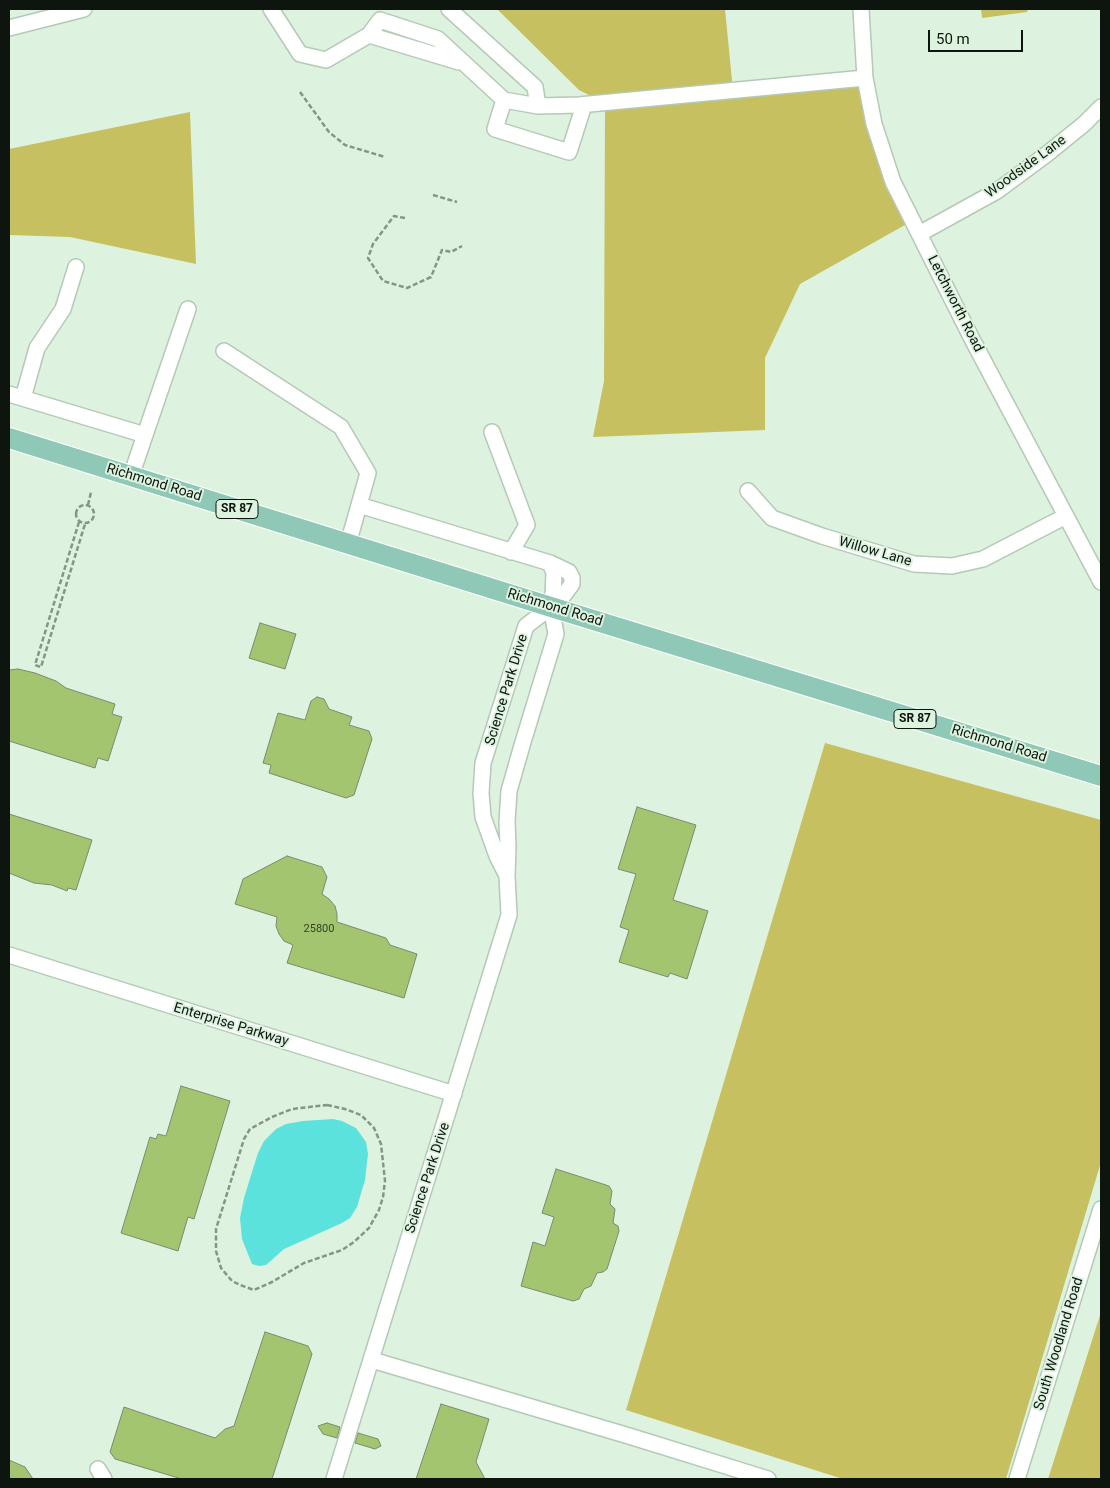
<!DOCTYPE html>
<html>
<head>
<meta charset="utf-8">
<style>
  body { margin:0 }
  #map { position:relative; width:1110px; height:1488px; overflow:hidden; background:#ddf3df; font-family:Roboto,sans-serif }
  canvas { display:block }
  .frame { position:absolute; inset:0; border:10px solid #0d150e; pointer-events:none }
  .scale { position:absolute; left:928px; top:30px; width:95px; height:22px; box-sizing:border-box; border:2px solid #0d150e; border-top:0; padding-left:6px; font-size:15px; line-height:18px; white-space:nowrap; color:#0d150e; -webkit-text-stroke:4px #ddf3df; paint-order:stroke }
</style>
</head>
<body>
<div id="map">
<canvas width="1110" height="1488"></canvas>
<div class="frame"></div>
<div class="scale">50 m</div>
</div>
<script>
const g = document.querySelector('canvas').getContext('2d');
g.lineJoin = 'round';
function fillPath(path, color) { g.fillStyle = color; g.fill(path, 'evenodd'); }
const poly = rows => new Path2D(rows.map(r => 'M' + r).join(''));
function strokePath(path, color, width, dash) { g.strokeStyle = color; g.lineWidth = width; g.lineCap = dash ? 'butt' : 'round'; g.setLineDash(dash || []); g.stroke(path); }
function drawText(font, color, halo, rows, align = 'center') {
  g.font = font + ' Roboto,sans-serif'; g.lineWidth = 4; g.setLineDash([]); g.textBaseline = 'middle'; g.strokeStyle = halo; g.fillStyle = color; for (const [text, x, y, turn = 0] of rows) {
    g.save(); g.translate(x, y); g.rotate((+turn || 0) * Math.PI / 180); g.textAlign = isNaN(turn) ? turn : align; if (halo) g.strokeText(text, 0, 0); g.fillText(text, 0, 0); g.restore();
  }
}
fillPath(poly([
  [497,9,725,9,733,91,865,78,912,221,800,284,765,358,765,430,593,437,604,381,605,103,579,90],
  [981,9,1028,9,1027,12,982,18],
  [190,112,196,264,70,237,9,235,9,149],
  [825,743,1101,820,1101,1162,1006,1479,843,1479,626,1410],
  [1101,1312,1101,1479,1048,1479]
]), '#c7c061');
fillPath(poly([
  [333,1119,342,1121,356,1128,366,1142,368,1154,365,1180,357,1207,350,1218,342,1223,284,1249,266,1265,259,1266,252,1264,242,1239,240,1218,244,1198,252,1172,258,1153,264,1141,276,1129,286,1124,303,1121]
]), '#5be2dc');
const building = poly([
  [260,623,296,634,285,669,249,658,260,623],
  [18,669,35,673,56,681,66,688,115,704,112,714,122,717,108,761,98,758,95,768,9,741,9,670,18,669],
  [317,697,324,699,329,709,352,717,349,725,369,731,372,739,354,795,346,798,269,773,271,765,263,763,278,713,305,720,311,701,317,697],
  [637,807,696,825,673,900,708,911,687,979,670,973,668,977,619,962,629,930,620,927,636,874,618,869,637,807],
  [9,814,92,840,76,890,68,888,67,891,52,885,34,883,9,873,9,814],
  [287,856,322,867,327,877,322,894,329,899,335,906,337,914,337,922,386,938,390,945,417,954,404,998,287,963,293,945,284,941,279,934,276,926,277,917,235,904,243,879,287,856],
  [181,1086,230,1101,194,1219,188,1217,178,1251,121,1233,150,1137,156,1139,158,1134,166,1136,181,1086],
  [556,1169,609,1186,612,1191,610,1204,615,1209,613,1223,618,1226,619,1231,607,1269,603,1272,597,1273,591,1286,584,1289,579,1299,573,1301,521,1286,533,1242,545,1246,554,1217,542,1213,556,1169],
  [265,1332,308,1346,312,1354,272,1479,182,1479,115,1459,110,1452,124,1407,215,1438,225,1429,234,1426,265,1332],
  [441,1404,489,1419,476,1462,485,1479,416,1479,441,1404],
  [327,1423,340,1427,337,1438,323,1434,318,1426,327,1423],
  [358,1433,378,1439,381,1446,375,1449,355,1443,358,1433],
  [9,1460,25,1467,33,1479,9,1479,9,1460]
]);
fillPath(building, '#a4c570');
strokePath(building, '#7e8871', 1);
const minor = poly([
  [271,9,300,54,326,60,369,35,380,20,438,39,504,100,538,106,579,105,865,78],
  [449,9,535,87,538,106],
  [861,9,865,78,874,124,893,182,972,339,1101,582],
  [9,28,84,9],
  [369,35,459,62],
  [504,100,495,129,569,152,584,105],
  [919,234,997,191,1047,154,1084,124,1101,107],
  [224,351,341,427,368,473,348,544],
  [9,394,145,435],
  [23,398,37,348,63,309,76,267],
  [492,432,527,525,511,552],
  [131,476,188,309],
  [748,491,772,518,822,536,914,564,952,566,983,559,1066,516],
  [359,505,550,563,569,572,572,578,572,584,560,600,526,626,483,763,481,793,483,817,497,856,506,874],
  [9,955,454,1094],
  [372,1360,629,1436,768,1479],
  [98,1469,104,1479],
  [334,1479,509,915,507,876,508,846,507,822,509,791,523,742,556,634,551,607,553,595,554,573,550,563],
  [1017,1479,1101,1209]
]);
const major = poly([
  [9,438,551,607,1101,776]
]);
strokePath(minor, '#b4c9b6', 18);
strokePath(major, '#fff', 22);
strokePath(poly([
  [300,92,329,132,345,145,385,157],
  [433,195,457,202],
  [405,218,394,216,373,244,368,258,383,281,407,288,431,277,442,250,451,252,462,246],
  '76 514a9 9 0 1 1 18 0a9 9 0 1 1-18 0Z',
  [88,505,91,492],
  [79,522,35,665,41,667,85,524],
  [327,1105,345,1109,361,1115,374,1128,381,1144,385,1181,383,1197,379,1210,369,1228,354,1242,342,1250,304,1263,272,1282,254,1290,240,1285,232,1281,221,1268,216,1251,216,1229,244,1139,250,1129,272,1117,292,1109,327,1105]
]), '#859587', 2.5, [5, 2.5]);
strokePath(minor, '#fff', 15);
strokePath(major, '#8fc8b6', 20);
drawText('11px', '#334126', null, [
  ["25800",319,929]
]);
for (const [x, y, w] of [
  [237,509,42],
  [915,719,42]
]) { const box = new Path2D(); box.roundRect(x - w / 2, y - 9.5, w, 19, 4); g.fillStyle = '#ddf3df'; g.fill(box); strokePath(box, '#0d150e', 1); }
drawText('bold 12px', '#0d150e', null, [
  ["SR 87",237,509],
  ["SR 87",915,719]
]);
drawText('14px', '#0d150e', '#ddf3df', [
  ["Woodside Lane",1026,167,-36],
  ["Letchworth Road",955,304,63],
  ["Richmond Road",154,483,17],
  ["Willow Lane",875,552,16],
  ["Richmond Road",555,608,17],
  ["Science Park Drive",507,690,-73],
  ["Richmond Road",999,744,17],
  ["Enterprise Parkway",231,1025,17],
  ["Science Park Drive",428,1178,-72],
  ["South Woodland Road",1059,1344,-73]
]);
</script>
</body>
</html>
